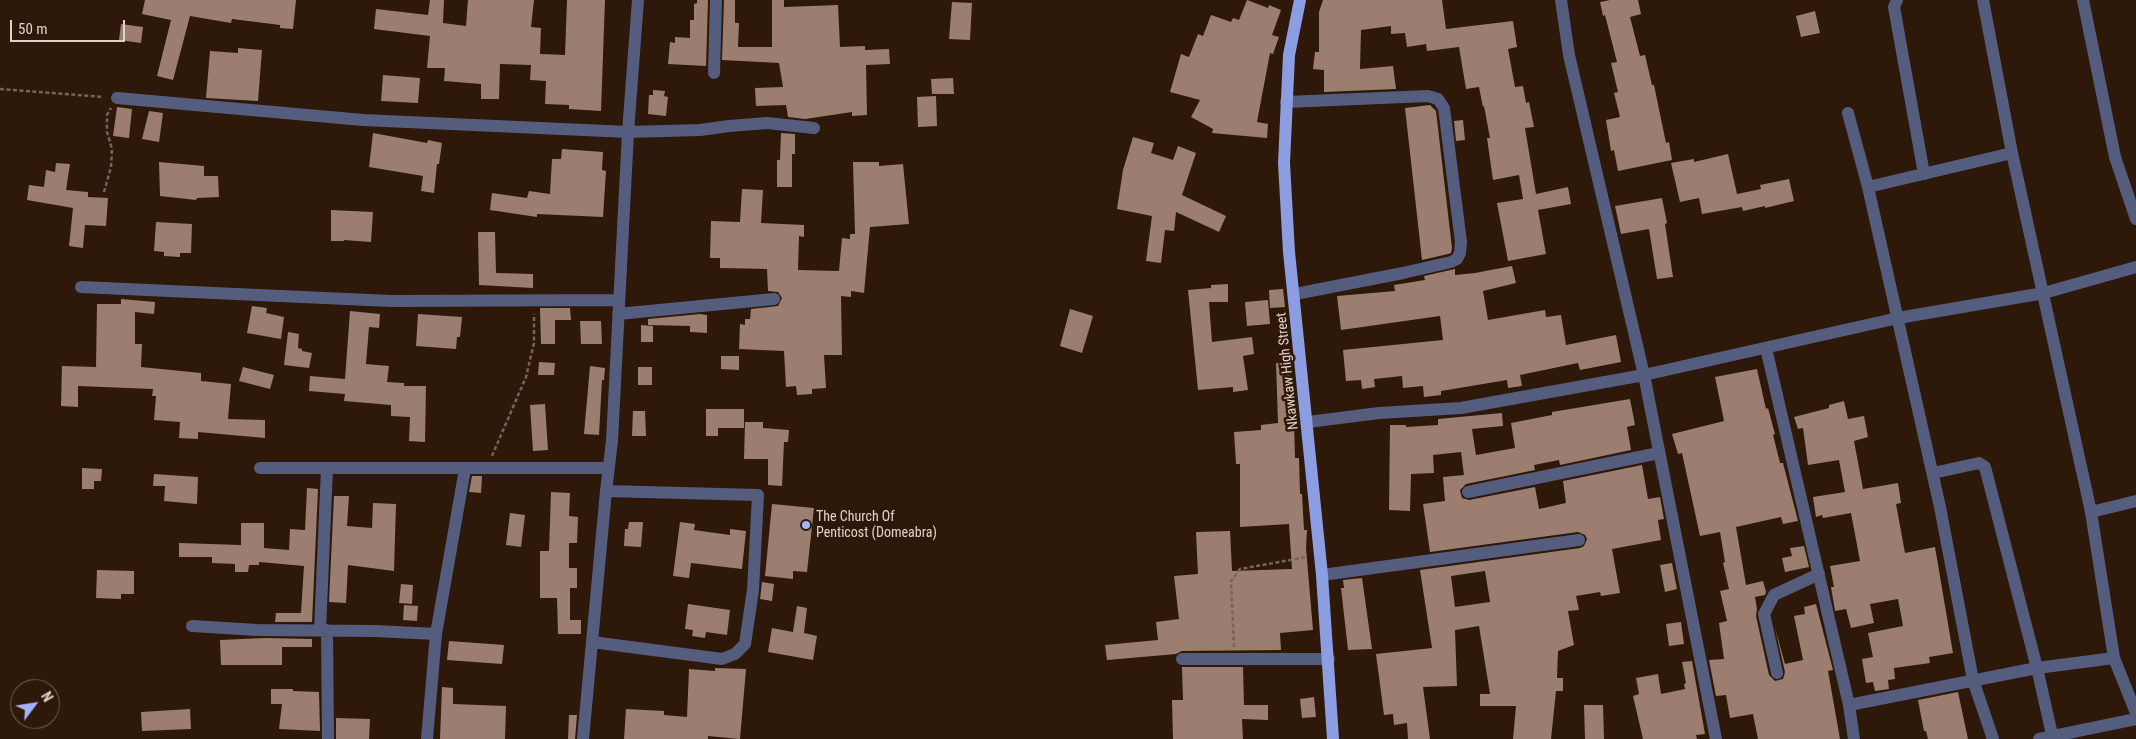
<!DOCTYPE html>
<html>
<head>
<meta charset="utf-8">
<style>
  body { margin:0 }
  #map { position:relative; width:2136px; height:739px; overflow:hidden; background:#2e180a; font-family:"Roboto Condensed",sans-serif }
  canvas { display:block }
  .north { position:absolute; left:10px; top:679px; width:50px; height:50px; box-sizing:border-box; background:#2e180a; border:1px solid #766256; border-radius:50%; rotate:59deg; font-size:14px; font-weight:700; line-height:20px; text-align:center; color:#e1d1c9 }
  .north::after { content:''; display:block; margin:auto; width:18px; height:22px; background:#a1b3fd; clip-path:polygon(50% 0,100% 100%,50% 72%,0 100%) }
  .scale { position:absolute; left:10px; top:20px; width:115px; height:22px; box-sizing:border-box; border:2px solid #e1d1c9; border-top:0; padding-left:6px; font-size:15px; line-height:18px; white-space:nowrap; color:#e1d1c9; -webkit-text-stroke:4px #2e180a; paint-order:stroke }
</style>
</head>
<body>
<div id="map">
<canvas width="2136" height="739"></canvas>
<div class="north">N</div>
<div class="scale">50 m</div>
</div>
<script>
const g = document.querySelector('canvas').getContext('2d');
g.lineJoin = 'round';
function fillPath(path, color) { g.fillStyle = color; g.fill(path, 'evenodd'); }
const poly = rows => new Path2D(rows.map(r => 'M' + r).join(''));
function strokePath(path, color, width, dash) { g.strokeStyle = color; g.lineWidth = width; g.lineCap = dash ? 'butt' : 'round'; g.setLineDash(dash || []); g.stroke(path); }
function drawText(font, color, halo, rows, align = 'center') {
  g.font = font + ' "Roboto Condensed",sans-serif'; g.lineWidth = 5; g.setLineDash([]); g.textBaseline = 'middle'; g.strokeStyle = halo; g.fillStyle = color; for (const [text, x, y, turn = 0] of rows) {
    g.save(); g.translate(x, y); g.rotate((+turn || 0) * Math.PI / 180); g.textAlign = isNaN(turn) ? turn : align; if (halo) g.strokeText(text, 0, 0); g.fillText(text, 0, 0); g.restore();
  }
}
fillPath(poly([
  [145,0,296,0,293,29,280,28,280,25,232,19,231,23,190,16,173,80,157,76,171,20,142,14],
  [430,0,444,0,443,23,466,26,468,0,534,0,531,27,541,28,540,54,565,55,567,0,605,0,601,111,569,109,569,105,545,104,546,81,530,80,531,65,500,64,499,99,481,99,481,84,444,81,445,68,427,68,430,36,374,29,376,9,428,15],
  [697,0,708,0,706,66,668,64,670,42,675,43,675,37,690,38,690,20,694,20,694,4,697,3],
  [724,0,735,0,735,23,739,23,738,47,772,47,772,0,784,0,784,7,838,5,840,47,865,46,865,50,889,49,890,64,866,65,867,115,852,116,852,112,805,119,788,117,786,105,756,106,755,88,783,87,779,63,722,60],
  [1247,0,1268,8,1269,5,1281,10,1272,35,1279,37,1273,54,1270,53,1257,122,1268,124,1267,138,1212,133,1213,129,1191,117,1200,100,1170,92,1181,54,1189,57,1198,34,1203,36,1211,15,1231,22,1233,18,1239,20],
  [1323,0,1442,0,1446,29,1513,21,1517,47,1508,49,1515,87,1523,86,1526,103,1529,102,1534,127,1525,128,1536,194,1568,187,1571,204,1538,210,1546,254,1508,261,1497,203,1523,199,1519,175,1493,180,1487,138,1490,138,1484,106,1483,107,1479,87,1466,89,1459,47,1427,51,1426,44,1407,47,1405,33,1391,34,1391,26,1361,30,1360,69,1393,66,1396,89,1324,92,1324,70,1313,69,1315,52,1319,52,1319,12],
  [1610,0,1638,0,1641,14,1630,17,1640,56,1645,55,1652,85,1654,85,1666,143,1669,142,1672,160,1618,171,1614,150,1611,151,1606,120,1620,117,1614,93,1618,92,1611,63,1617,62,1605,15,1603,16,1600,2],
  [952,2,972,3,970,40,949,39],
  [1815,11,1820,33,1801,37,1796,16],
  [121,24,143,27,141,43,119,40],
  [238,48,262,50,258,101,206,98,210,51,238,53],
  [383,75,420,78,418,103,381,101],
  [953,78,954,94,932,94,931,79],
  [653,90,665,91,664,96,668,97,666,116,648,114,649,95,653,95],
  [936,96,937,126,918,127,917,97],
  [1430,105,1436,111,1452,248,1451,253,1448,254,1422,260,1405,108],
  [117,107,132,109,129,138,113,136],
  [149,111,163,113,159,142,142,139],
  [1463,120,1465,140,1456,141,1454,121],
  [373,133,427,143,428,140,442,143,439,164,437,164,434,193,421,191,423,176,369,167],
  [781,133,795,134,795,154,792,154,792,187,777,187,777,160,780,160],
  [1133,137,1154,143,1151,153,1173,160,1178,146,1196,153,1182,195,1226,216,1219,232,1176,212,1174,231,1165,230,1161,263,1146,261,1152,216,1117,209,1123,170],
  [562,149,603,152,602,170,606,171,603,217,537,214,537,217,490,210,492,193,527,198,529,191,550,194,552,159,561,159],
  [1728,154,1737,194,1761,189,1760,185,1789,179,1794,201,1765,208,1765,206,1743,211,1742,207,1702,214,1699,198,1680,202,1671,163,1694,159,1694,162],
  [159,162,204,166,204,176,218,176,219,197,197,198,196,200,160,196],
  [853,162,879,162,879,166,903,164,909,224,870,227,864,293,851,291,851,297,841,296,842,355,824,355,826,388,812,389,812,394,797,395,796,386,786,387,784,351,739,349,740,324,745,325,745,319,750,319,751,309,778,306,782,298,778,292,768,291,767,269,720,268,720,258,710,258,711,221,740,222,742,189,763,190,761,223,804,225,804,237,799,236,798,270,839,271,842,238,850,239,850,234,855,234],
  [56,163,70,164,66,190,88,192,88,197,108,198,106,226,85,225,83,248,69,246,73,208,27,200,29,185,44,187,46,170,55,172],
  [1662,198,1667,223,1665,224,1673,277,1657,279,1649,229,1621,234,1615,206],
  [331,210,373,212,371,242,344,240,344,241,331,241],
  [156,222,192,224,191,253,180,253,180,257,164,256,164,252,154,251],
  [478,232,495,232,496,273,533,274,533,288,479,285],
  [1512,266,1516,283,1483,291,1488,320,1545,310,1546,317,1561,315,1566,345,1616,335,1621,362,1580,370,1578,363,1520,375,1522,386,1508,388,1507,380,1441,391,1441,395,1424,397,1423,386,1403,388,1402,376,1374,379,1375,387,1362,389,1361,380,1346,381,1343,350,1443,340,1440,316,1341,330,1337,296,1395,291,1394,285,1425,280,1424,276,1455,269,1455,275,1475,273],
  [1228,284,1228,302,1209,302,1212,342,1252,337,1254,354,1243,356,1248,390,1233,392,1233,387,1198,390,1188,290,1211,288,1211,285],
  [1283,289,1285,307,1270,308,1269,290],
  [121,299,155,302,154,314,135,312,135,344,142,344,141,367,201,373,201,381,231,384,228,419,265,420,265,438,198,432,198,439,179,438,180,422,154,420,156,396,152,396,153,389,78,386,78,407,61,406,62,366,96,367,97,304,121,304],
  [1268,300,1270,324,1247,326,1245,302],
  [252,306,267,308,266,313,284,317,281,339,247,333],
  [540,308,570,308,571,320,555,320,555,344,541,344],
  [1070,309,1093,316,1082,353,1060,346],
  [350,311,380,314,379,328,369,327,366,364,389,366,387,382,404,383,404,386,426,386,425,442,409,441,410,417,391,416,391,405,344,401,345,394,309,391,310,376,345,379],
  [418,314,462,317,460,337,457,337,456,349,416,346],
  [700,314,707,315,707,333,690,332,690,326,648,325,648,319],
  [580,321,601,321,602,344,581,344],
  [641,325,653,326,653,342,641,342],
  [288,332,299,334,298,348,302,349,302,351,312,353,309,368,284,365],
  [721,356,739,356,739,370,721,369],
  [539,362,555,363,554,375,538,375],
  [1276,363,1289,363,1290,422,1294,422,1295,458,1299,458,1300,494,1302,494,1304,530,1307,530,1306,548,1313,630,1280,633,1281,650,1182,651,1176,654,1107,660,1105,645,1158,640,1156,622,1179,619,1174,576,1198,574,1196,532,1230,531,1232,571,1292,569,1289,524,1240,527,1240,464,1236,464,1234,432,1261,430,1261,425,1278,423],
  [590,366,605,368,604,380,602,380,599,435,584,434],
  [243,367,274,375,270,389,239,381],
  [638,367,652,367,652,385,638,385],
  [1757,369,1766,409,1768,408,1775,434,1773,435,1780,463,1783,463,1798,521,1783,524,1781,517,1736,527,1746,585,1763,581,1766,592,1765,595,1755,597,1757,609,1756,616,1769,675,1775,681,1783,679,1785,672,1775,628,1785,664,1803,660,1794,616,1805,614,1804,607,1816,604,1833,670,1828,671,1840,739,1758,739,1753,714,1730,718,1726,695,1716,696,1709,660,1724,659,1719,623,1727,621,1720,591,1729,589,1723,563,1725,562,1720,532,1700,536,1682,453,1678,454,1672,434,1724,421,1715,377],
  [1630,399,1635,425,1627,427,1631,450,1560,465,1559,460,1534,465,1535,470,1466,484,1460,490,1462,498,1469,500,1535,487,1539,509,1566,503,1563,481,1642,465,1648,499,1660,497,1664,519,1658,520,1661,540,1612,549,1620,593,1601,596,1600,592,1576,596,1579,610,1568,611,1574,645,1558,651,1557,678,1563,678,1563,691,1556,691,1551,739,1513,739,1516,706,1480,706,1480,694,1490,694,1479,626,1455,630,1457,686,1423,687,1430,739,1408,739,1407,723,1394,725,1393,714,1384,715,1376,654,1432,648,1420,570,1580,548,1584,546,1587,539,1585,535,1578,532,1430,552,1423,504,1445,501,1443,477,1464,475,1461,452,1433,455,1434,473,1411,474,1410,511,1389,510,1390,425,1406,425,1406,427,1438,425,1438,419,1502,413,1503,426,1472,429,1476,455,1515,448,1511,423,1552,415,1552,412],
  [1485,571,1490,602,1455,607,1451,576],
  [1844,401,1848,419,1864,416,1868,437,1854,441,1863,489,1898,483,1901,503,1896,504,1905,553,1935,547,1953,653,1929,657,1930,663,1894,668,1895,679,1888,680,1889,689,1875,691,1873,682,1866,683,1862,659,1873,657,1868,633,1903,626,1898,599,1870,604,1874,623,1851,628,1846,609,1835,611,1831,587,1834,587,1830,566,1860,561,1851,513,1823,518,1822,515,1816,517,1813,497,1845,492,1839,460,1808,465,1803,428,1798,429,1794,417,1829,408,1829,405],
  [545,404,548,450,533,451,530,405],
  [706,409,744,409,744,428,718,428,718,436,706,436],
  [633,411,645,411,646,436,632,436],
  [745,422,763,422,763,428,789,430,788,442,784,442,782,486,768,485,768,459,744,459],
  [82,468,102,469,101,481,94,481,94,489,82,489],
  [154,474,198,477,197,504,164,501,165,486,153,486],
  [472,476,482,476,481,493,469,492],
  [307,488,318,489,312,622,275,622,276,613,301,613,304,566,259,562,259,565,249,565,248,572,235,572,235,564,212,563,212,557,179,557,179,543,241,545,241,523,264,523,264,548,289,550,290,529,305,530],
  [551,492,570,493,569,516,578,517,577,543,569,543,569,568,577,568,577,588,570,588,570,620,581,620,581,634,558,634,557,598,540,598,540,551,549,551],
  [334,496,349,496,347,526,372,528,373,503,396,504,394,571,348,565,346,603,329,602],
  [772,504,814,508,807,572,793,571,793,579,765,576],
  [510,513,525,515,521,547,506,545],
  [629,522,643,522,641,547,624,546,625,529,628,529],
  [680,522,695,524,694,530,730,535,730,529,746,531,742,569,691,563,689,578,673,576],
  [1804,546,1809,567,1785,572,1782,558,1792,556,1790,548],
  [1672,563,1677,589,1665,592,1660,565],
  [97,570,134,571,134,594,121,594,121,599,96,598],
  [1362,578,1372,649,1348,650,1341,588,1344,588,1343,580],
  [762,582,774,584,772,601,760,599],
  [401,584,413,585,412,604,399,603],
  [688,604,730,610,727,635,706,632,705,638,692,636,693,630,685,629],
  [404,605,418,606,417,621,403,620],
  [797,606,807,608,804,633,817,636,813,660,768,652,772,628,793,632],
  [1681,622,1684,644,1669,646,1666,624],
  [265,638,312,639,312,647,282,647,282,665,221,665,220,640],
  [449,641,504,645,502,664,447,660],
  [1692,661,1705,734,1696,735,1697,739,1643,739,1633,696,1639,694,1636,678,1658,674,1661,694,1685,689,1684,684,1686,683,1682,662],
  [1182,667,1243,667,1244,705,1268,705,1268,720,1242,719,1243,739,1173,739,1172,700,1183,700],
  [715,668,746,669,740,739,708,736,708,739,624,739,626,709,664,711,664,715,687,717,689,669,715,671],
  [442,687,453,688,453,704,506,706,505,739,440,739],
  [271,689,293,689,293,691,319,692,320,731,279,729,282,704,271,704],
  [1958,692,1968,739,1928,739,1926,731,1924,731,1918,700],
  [1314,697,1316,717,1302,718,1300,699],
  [1584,705,1603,705,1604,739,1585,739],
  [190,709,191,729,142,731,141,712],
  [569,715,577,715,575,739,568,739],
  [336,718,370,719,369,739,336,739]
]), '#9b7e6f');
strokePath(poly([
  [0,89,103,97],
  [104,192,111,167,112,149,107,132,107,115,111,108],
  [492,456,526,377,534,343,534,314],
  [1234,647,1231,581,1240,569,1307,557]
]), '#776458', 2.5, [4, 2.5]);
strokePath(poly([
  [1561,0,1569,55,1644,375,1716,739],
  [1897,0,1894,7,1924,174],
  [1983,0,2012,153,2091,512,2114,658,2136,713],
  [2083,0,2115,157,2136,219],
  [714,73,716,0],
  [117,98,363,120,628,132,700,130,729,126,767,123,814,128],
  [1286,102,1428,96,1438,99,1444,108,1461,242,1460,253,1457,259,1451,262,1403,273,1295,294],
  [1848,113,1868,187,1940,507,1973,680,1993,739],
  [1868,187,2012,153],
  [81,287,391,301,618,300],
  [618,314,774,299],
  [1766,348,1849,705,1854,739],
  [1308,422,1379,413,1461,408,1644,375,1898,318,2044,293,2136,267],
  [260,468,609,468],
  [1933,473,1979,463,1985,467,2037,668,2053,739],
  [1468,492,1659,453],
  [2091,512,2136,501],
  [1322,575,1579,540],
  [192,626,257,630,375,631,436,634],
  [320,630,327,468],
  [327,630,328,739],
  [592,642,722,659,735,654,745,644,753,590,758,495,606,491],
  [1182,659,1329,659],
  [1777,673,1764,614,1774,595,1819,574],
  [1849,705,2037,668,2114,658],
  [427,739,436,634,465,469],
  [583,739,606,491,612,441,628,132,638,0],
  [2039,739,2136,719]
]), '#555d7f', 12);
strokePath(poly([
  [1300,0,1289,55,1284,163,1289,252,1322,575,1333,739]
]), '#8c9de2', 12);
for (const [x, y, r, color] of [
  [806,525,5,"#a1b3fd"]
]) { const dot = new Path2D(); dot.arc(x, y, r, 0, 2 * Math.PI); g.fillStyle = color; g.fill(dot); strokePath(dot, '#2e180a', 2); }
drawText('14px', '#e1d1c9', '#2e180a', [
  ["Nkawkaw High Street",1288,371,-96]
]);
drawText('14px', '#e1d1c9', '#2e180a', [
  ["The Church Of",816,517],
  ["Penticost (Domeabra)",816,533]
], 'left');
</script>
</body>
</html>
